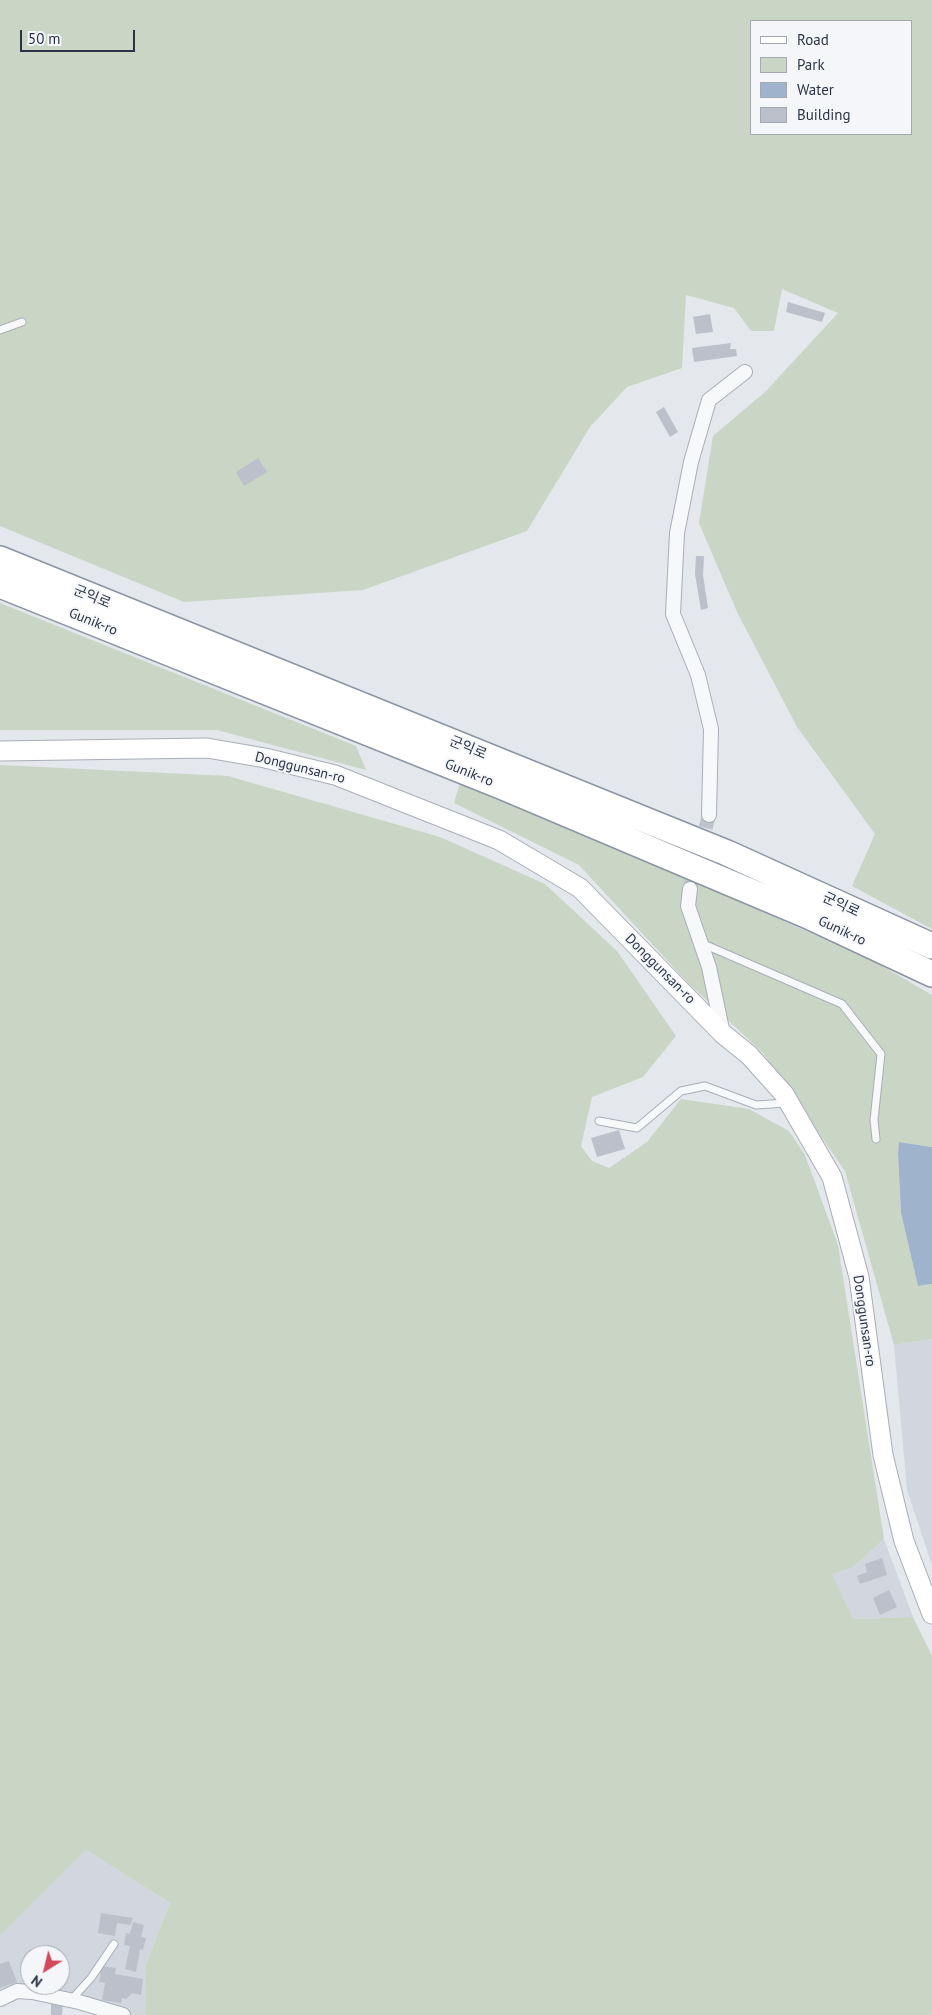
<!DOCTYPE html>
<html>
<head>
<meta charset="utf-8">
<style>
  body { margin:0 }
  #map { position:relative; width:932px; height:2015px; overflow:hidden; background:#e4e7ec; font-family:"PT Sans",sans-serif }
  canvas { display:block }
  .legend { position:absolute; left:750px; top:20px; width:162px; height:115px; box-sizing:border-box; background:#f4f6f9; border:1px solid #a4a8b1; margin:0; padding:6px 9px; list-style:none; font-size:15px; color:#2b3445 }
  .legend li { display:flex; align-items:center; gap:10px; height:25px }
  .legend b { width:25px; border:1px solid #a4a8b1 }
  .north { position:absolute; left:20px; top:1945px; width:50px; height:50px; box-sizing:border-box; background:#f4f6f9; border:1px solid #a4a8b1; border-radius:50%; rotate:216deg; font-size:14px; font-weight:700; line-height:20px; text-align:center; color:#2b3445 }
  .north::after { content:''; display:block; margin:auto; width:18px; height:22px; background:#d1495b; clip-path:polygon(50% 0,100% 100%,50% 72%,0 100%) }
  .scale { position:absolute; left:20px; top:30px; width:115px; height:22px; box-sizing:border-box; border:2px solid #2b3445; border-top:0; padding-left:6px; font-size:15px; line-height:18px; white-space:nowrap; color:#2b3445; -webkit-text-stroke:4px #f4f6f9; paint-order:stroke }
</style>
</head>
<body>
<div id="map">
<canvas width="932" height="2015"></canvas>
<ul class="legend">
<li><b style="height:6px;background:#fff"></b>Road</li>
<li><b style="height:14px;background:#c9d6c5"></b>Park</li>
<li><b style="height:14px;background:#9fb4cc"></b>Water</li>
<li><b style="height:14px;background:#bbc0ca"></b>Building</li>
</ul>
<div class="north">N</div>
<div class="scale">50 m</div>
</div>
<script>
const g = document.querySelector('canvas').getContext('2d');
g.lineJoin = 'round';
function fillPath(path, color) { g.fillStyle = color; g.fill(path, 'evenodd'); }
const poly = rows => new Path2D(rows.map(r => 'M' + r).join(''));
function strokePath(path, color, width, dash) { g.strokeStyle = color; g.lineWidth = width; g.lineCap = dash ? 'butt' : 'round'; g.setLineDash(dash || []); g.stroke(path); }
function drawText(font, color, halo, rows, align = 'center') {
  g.font = font + ' "PT Sans","Noto Sans KR",sans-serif'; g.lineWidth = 4; g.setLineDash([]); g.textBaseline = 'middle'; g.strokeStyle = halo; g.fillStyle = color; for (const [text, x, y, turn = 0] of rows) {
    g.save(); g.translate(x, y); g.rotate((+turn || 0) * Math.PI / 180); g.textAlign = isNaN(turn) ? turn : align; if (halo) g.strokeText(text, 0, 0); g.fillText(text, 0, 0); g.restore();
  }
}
fillPath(poly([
  [932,1339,932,1565,907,1490,894,1345],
  [884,1539,913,1617,853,1619,831,1574,852,1568],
  [86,1850,170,1903,146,1964,145,2015,112,2015,25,1985,0,1994,0,1936],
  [30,1955,60,1955,60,1985,30,1985]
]), '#d2d6de');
fillPath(poly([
  [0,0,932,0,932,929,852,886,875,834,797,727,737,612,699,523,713,436,765,392,838,313,782,289,774,331,751,331,734,308,686,295,682,368,627,387,590,427,527,531,363,590,184,602,0,526],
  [751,21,911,21,911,134,751,134],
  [0,603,356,746,366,770,217,730,0,730],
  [0,765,228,776,440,837,545,884,617,951,676,1036,643,1077,592,1097,581,1146,592,1161,609,1168,647,1142,681,1099,749,1109,789,1131,805,1155,838,1245,884,1539,852,1568,832,1574,853,1619,913,1617,932,1656,932,2015,145,2015,146,1964,170,1903,86,1850,0,1936],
  [460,783,703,885,875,962,932,995,932,1147,900,1142,898,1154,901,1213,918,1286,932,1284,932,1339,894,1345,845,1171,763,1053,688,983,579,865,454,803]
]), '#c9d6c5');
fillPath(poly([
  [899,1142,932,1147,932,1284,918,1286,901,1213,898,1154]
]), '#9fb4cc');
fillPath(poly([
  [788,302,825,313,822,322,786,312],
  [710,314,713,332,696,334,693,317],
  [731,343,730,349,736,349,737,356,694,362,692,348],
  [664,407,678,432,670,437,656,412],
  [258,458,267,472,244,486,236,472],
  [696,556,704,556,703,575,708,608,701,610,695,574],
  [619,1130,625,1149,597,1157,591,1138],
  [882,1558,887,1575,860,1584,857,1576,867,1572,865,1564],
  [889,1590,897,1607,880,1615,873,1598],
  [101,1913,133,1918,130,1925,117,1923,115,1936,98,1933],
  [133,1922,144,1925,141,1937,146,1938,143,1950,140,1949,136,1972,125,1969,130,1946,124,1945,126,1933,130,1934],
  [9,1961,17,1982,0,1988,0,1964],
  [102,1966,116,1968,115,1974,143,1979,141,1995,132,1993,126,1999,122,1998,121,2003,102,2000,105,1983,99,1982],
  [60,1981,62,1982,60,1992,37,1987,37,1985,60,1985],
  [51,2003,63,2004,62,2015,51,2015]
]), '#bbc0ca');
strokePath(poly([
  [690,889,709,815]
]), '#bfc3cb', 14, [14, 7]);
const lane = poly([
  [0,330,22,322],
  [701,943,842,1004,881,1054,874,1120,876,1139],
  [599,1121,637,1128,681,1091,705,1086,756,1105,786,1103],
  [71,2000,91,1978,114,1944]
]);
const street = poly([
  [709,815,711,729,698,675,673,614,677,533,691,462,709,400,745,372],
  [690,889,688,906,709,967,723,1034],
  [0,1999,17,1991,32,1992,79,2002,123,2015]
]);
const secondary = poly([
  [0,751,207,748,265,758,335,775,499,840,580,888,723,1034,749,1055,784,1094,832,1177,859,1277,883,1455,904,1541,932,1614]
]);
const highway = poly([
  [0,559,727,853,932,946],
  [0,585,503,787,806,915,932,974]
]);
strokePath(lane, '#a9aeb7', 9);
strokePath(street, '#a9aeb7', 16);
strokePath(secondary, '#a9aeb7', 21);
strokePath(highway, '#8b94a3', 28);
strokePath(lane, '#f7f8fa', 7);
strokePath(street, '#f7f8fa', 14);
strokePath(secondary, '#fff', 19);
strokePath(highway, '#fff', 25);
drawText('14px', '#2b3445', '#f4f6f9', [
  ["군익로",92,597,22],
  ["Gunik-ro",93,622,22],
  ["군익로",468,748,22],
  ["Donggunsan-ro",300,768,14],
  ["Gunik-ro",469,773,22],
  ["군익로",841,905,25],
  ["Gunik-ro",842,931,25],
  ["Donggunsan-ro",660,969,45],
  ["Donggunsan-ro",864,1321,82]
]);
</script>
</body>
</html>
